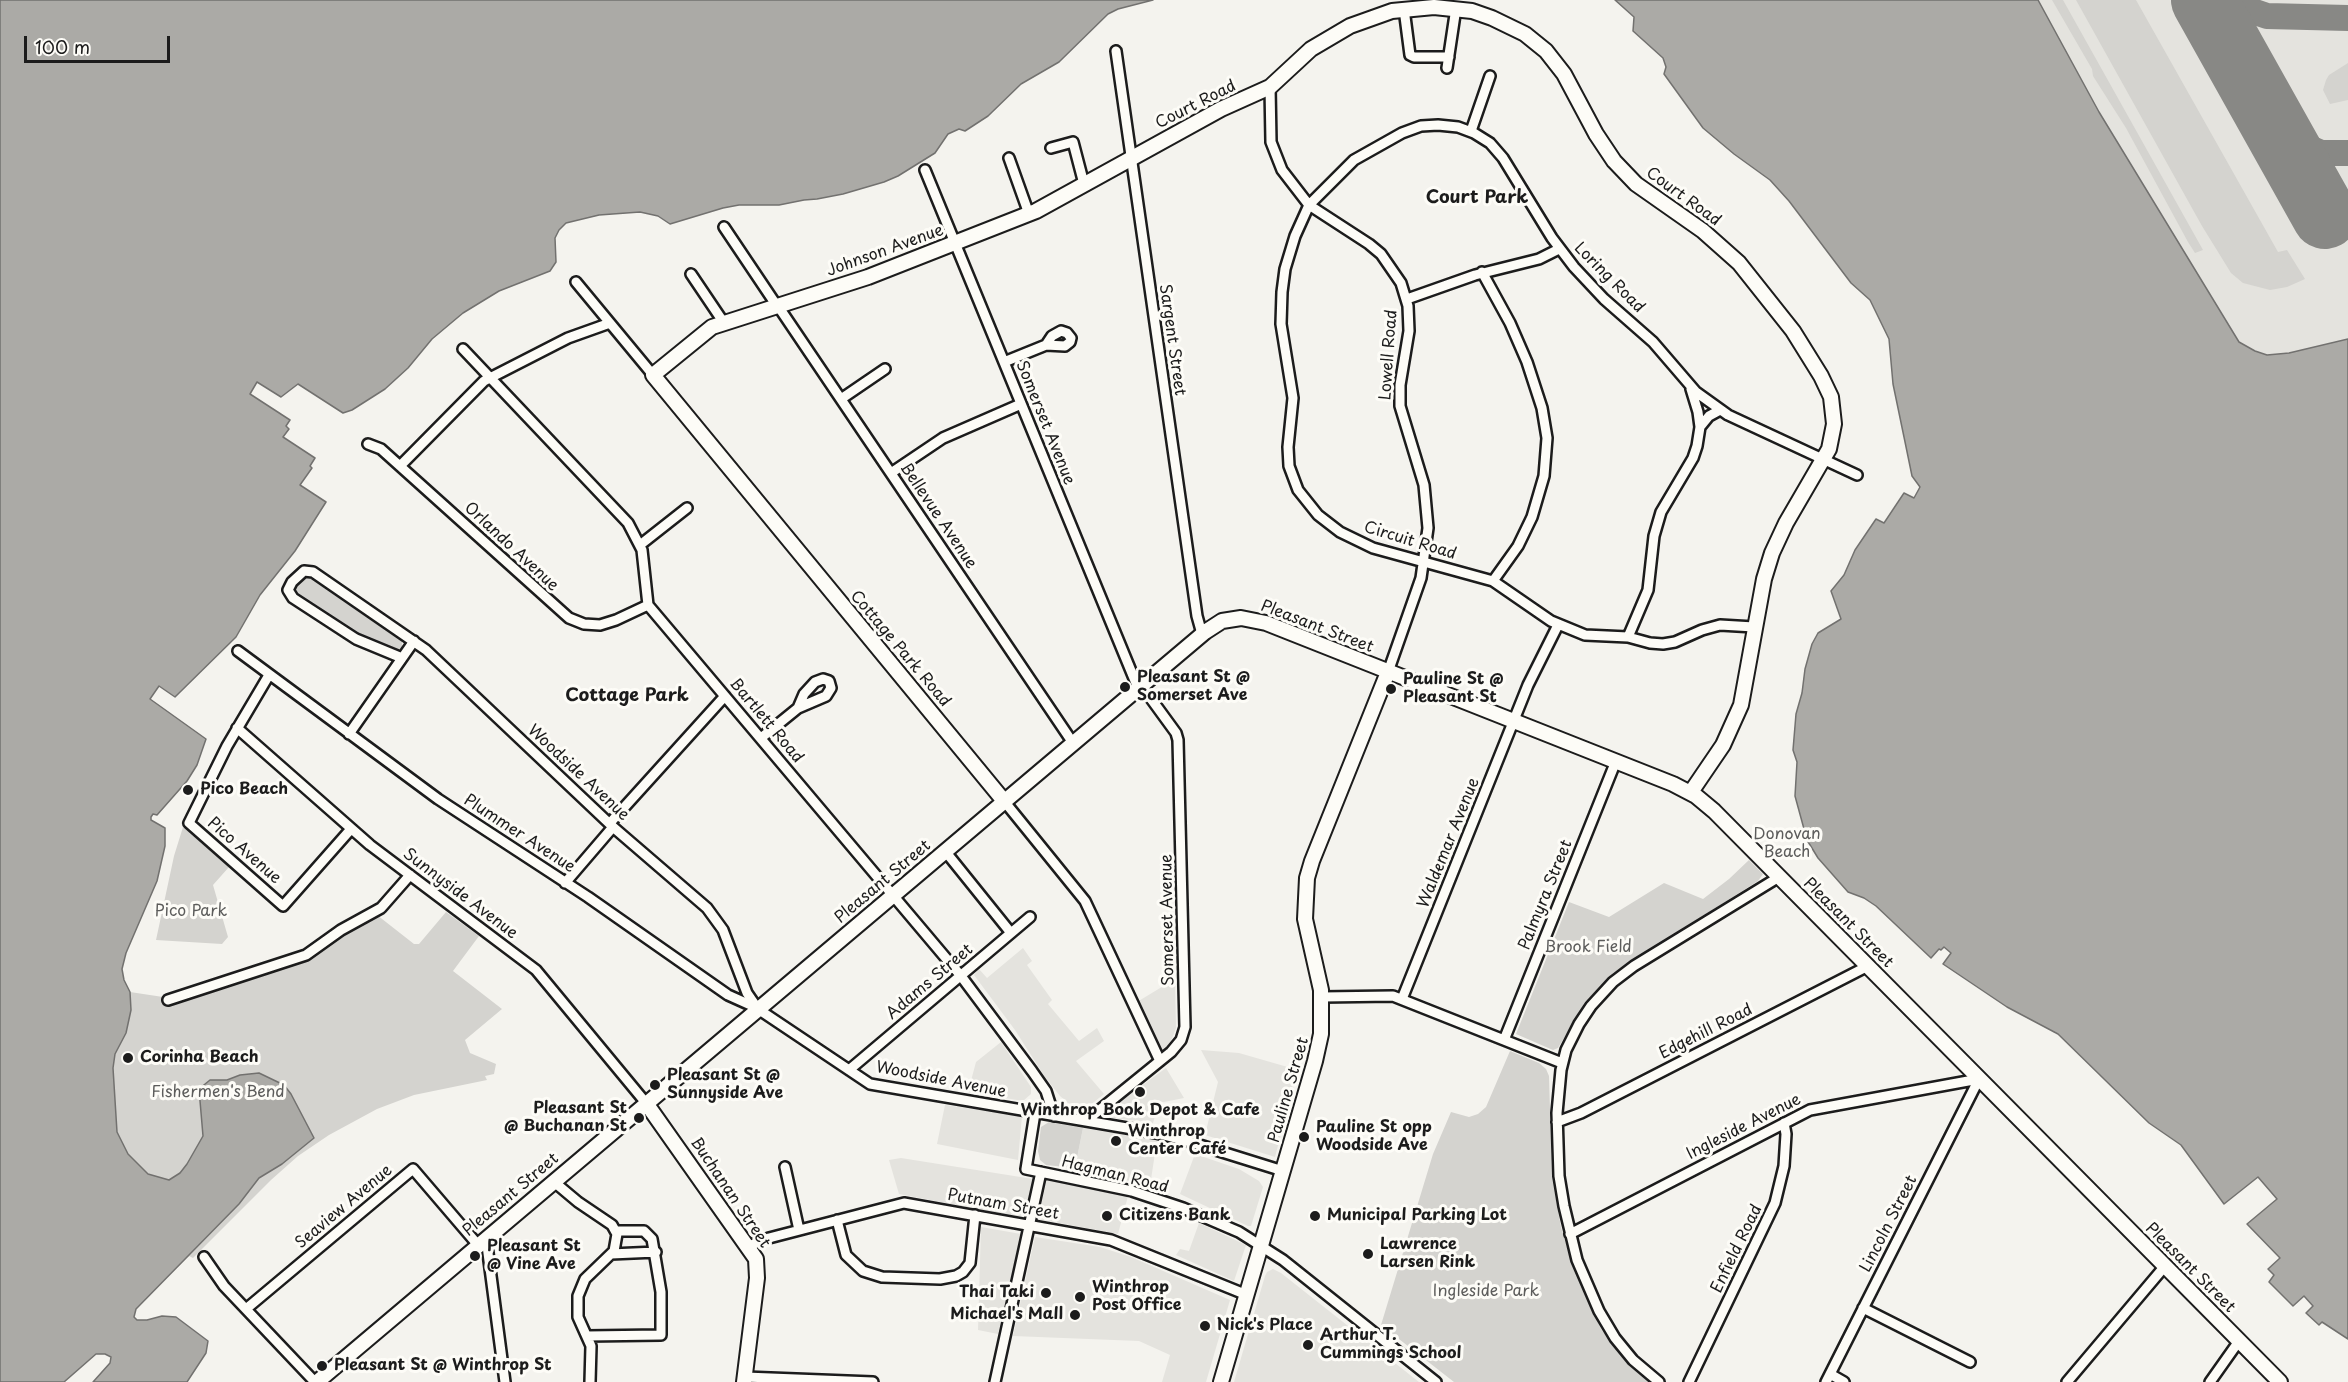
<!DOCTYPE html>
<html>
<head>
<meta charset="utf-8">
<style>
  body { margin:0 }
  #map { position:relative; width:2348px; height:1382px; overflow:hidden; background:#f4f3ee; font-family:"Playpen Sans",sans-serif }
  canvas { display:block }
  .scale { position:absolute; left:24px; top:36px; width:146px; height:27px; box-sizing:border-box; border:3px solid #1c1c1c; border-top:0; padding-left:8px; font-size:18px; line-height:21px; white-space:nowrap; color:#1c1c1c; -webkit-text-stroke:4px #fdfcf7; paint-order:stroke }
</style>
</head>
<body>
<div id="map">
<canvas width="2348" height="1382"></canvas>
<div class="scale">100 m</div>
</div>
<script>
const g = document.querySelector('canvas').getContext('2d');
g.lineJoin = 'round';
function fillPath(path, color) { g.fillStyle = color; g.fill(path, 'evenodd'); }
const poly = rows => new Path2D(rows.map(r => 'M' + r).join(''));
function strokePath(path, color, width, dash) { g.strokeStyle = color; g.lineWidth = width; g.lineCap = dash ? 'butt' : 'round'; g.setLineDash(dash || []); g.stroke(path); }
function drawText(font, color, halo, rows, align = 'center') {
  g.font = font + ' "Playpen Sans",sans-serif'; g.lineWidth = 6; g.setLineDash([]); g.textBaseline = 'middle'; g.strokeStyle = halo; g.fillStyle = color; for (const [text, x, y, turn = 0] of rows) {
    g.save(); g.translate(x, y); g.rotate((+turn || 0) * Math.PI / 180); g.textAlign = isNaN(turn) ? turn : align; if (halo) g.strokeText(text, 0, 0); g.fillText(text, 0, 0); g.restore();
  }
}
fillPath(poly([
  [2038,0,2348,0,2348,339,2289,353,2267,355,2255,351,2239,342,2099,112],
  [1023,948,1032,961,1027,965,1052,1000,1048,1004,1079,1041,1097,1028,1104,1041,1076,1061,1104,1094,1089,1106,1081,1107,1068,1103,1060,1096,1045,1077,1015,1030,974,975,979,969,987,978],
  [1175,979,1176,1028,1171,1041,1162,1052,1137,1002],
  [1001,1042,1031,1087,1031,1094,1023,1101,968,1092,976,1062],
  [1201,1050,1239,1053,1298,1070,1275,1157,1205,1135,1218,1082],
  [1166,1068,1184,1098,1159,1103,1153,1123,1100,1116],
  [945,1105,1022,1116,1018,1160,937,1144],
  [1083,1128,1157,1140,1150,1186,1075,1168],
  [1195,1154,1239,1169,1259,1181,1263,1187,1251,1226,1248,1226,1180,1194],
  [901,1158,1033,1179,1025,1213,1020,1216,1008,1215,899,1194,889,1160],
  [1047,1179,1128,1196,1118,1234,1038,1219],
  [1199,1223,1246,1245,1234,1281,1176,1255,1180,1249,1189,1251],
  [981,1227,1021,1234,998,1334,978,1330],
  [1035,1237,1100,1247,1131,1257,1230,1300,1206,1382,1162,1382,1170,1355,1139,1341,1013,1336],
  [1273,1269,1281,1273,1419,1382,1234,1382,1265,1276,1267,1272]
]), '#e4e3de');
fillPath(poly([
  [2052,0,2063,0,2203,250,2195,253,2188,242,2126,128,2093,76,2092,69],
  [2076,0,2136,0,2278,252,2287,250,2305,279,2287,287,2270,290,2243,283,2231,273,2202,226],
  [2348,63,2348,100,2330,104,2323,90,2326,80,2329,75],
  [315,458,310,466,312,468,300,485,326,502,295,551,260,595,236,637,175,697,159,686,150,699,206,739,197,765,187,781,157,815,153,814,151,817,151,820,165,828,165,846,157,881,126,953,122,969,124,980,130,992,163,997,253,977,377,915,414,944,419,944,446,912,479,936,453,971,502,1009,465,1040,470,1053,496,1064,494,1074,485,1076,487,1080,414,1095,377,1109,329,1135,298,1156,271,1180,193,1258,189,1256,136,1308,134,1317,137,1320,147,1320,162,1316,176,1317,208,1341,206,1353,187,1382,93,1382,110,1363,111,1357,105,1354,96,1354,64,1382,4,1382,154,620],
  [303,577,311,577,402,639,402,649,391,650,367,641,339,625,294,593,294,587],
  [183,827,229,867,213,885,228,937,222,944,156,940,174,856],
  [1749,860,1763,874,1758,881,1613,973,1585,1002,1558,1048,1553,1050,1516,1034,1569,902,1609,917,1664,883,1703,899,1729,879],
  [1510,1051,1539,1063,1546,1069,1549,1076,1552,1178,1561,1227,1572,1264,1601,1329,1626,1362,1648,1382,1454,1382,1381,1325,1433,1154,1451,1112,1469,1117,1478,1114,1486,1107],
  [1049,1122,1083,1128,1075,1168,1046,1165,1040,1160,1038,1151,1041,1127]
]), '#d4d3cf');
const water = poly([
  [0,0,1153,0,1118,9,1108,14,1059,62,1021,84,988,116,965,131,959,129,948,134,935,153,898,176,884,182,843,194,817,199,804,200,779,205,739,205,723,208,670,224,658,216,640,212,599,215,566,223,559,230,555,238,556,262,550,271,499,291,463,313,432,339,408,368,385,389,352,410,343,413,298,384,281,397,257,382,250,394,290,420,286,426,289,429,283,437,315,458,310,466,312,468,300,485,326,502,295,551,260,595,236,637,175,697,159,686,150,699,206,739,197,765,187,781,157,815,153,814,151,817,151,820,165,828,165,846,157,881,126,953,122,969,124,980,130,992,131,1010,126,1033,115,1054,113,1068,117,1132,128,1154,148,1174,169,1180,180,1173,187,1164,203,1136,199,1089,210,1080,227,1080,240,1075,259,1073,284,1085,291,1094,314,1138,282,1164,259,1178,239,1204,136,1309,134,1317,137,1320,147,1320,162,1316,176,1317,208,1341,206,1353,187,1382,93,1382,110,1363,111,1357,105,1354,96,1354,64,1382,0,1382,0,0],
  [1615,0,2038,0,2099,112,2239,342,2255,351,2267,355,2289,353,2348,339,2348,1339,2322,1322,2319,1325,2306,1313,2313,1306,2304,1296,2293,1306,2269,1282,2274,1275,2268,1269,2280,1258,2247,1224,2277,1199,2258,1177,2224,1204,2181,1145,2149,1123,2058,1034,2007,1007,1943,964,1951,953,1944,947,1941,950,1939,949,1931,958,1876,906,1864,898,1848,892,1818,858,1807,840,1795,796,1797,762,1793,750,1796,714,1802,693,1805,669,1812,644,1818,633,1841,619,1831,591,1844,575,1855,550,1876,519,1884,523,1904,493,1914,498,1920,487,1912,476,1904,437,1893,384,1889,339,1870,300,1851,283,1789,201,1770,180,1734,154,1703,128,1664,74,1666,67,1663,58,1633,31,1634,17,1615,0]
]);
fillPath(water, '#abaaa6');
strokePath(water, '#72716f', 1.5);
strokePath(poly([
  [2227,0,2249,10,2267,16,2348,18],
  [2261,102,2280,130,2298,143,2321,153,2348,153]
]), '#888885', 26);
strokePath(poly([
  [2204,0,2325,216]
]), '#888885', 66);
const street = poly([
  [1404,9,1410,55,1414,57,1449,57],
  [1116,51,1197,616,1202,634],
  [1447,68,1456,8],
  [1270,87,1271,142,1282,170,1309,205,1369,244,1381,254,1401,283,1408,306,1409,331,1400,385,1400,406,1424,485,1428,528,1421,578,1388,672],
  [1471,131,1490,76],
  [1051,148,1073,142,1084,184],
  [1009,158,1029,214],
  [925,170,1138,688],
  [724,227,777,306],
  [1482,272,1510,323,1527,362,1542,408,1547,438,1544,476,1532,517,1518,546,1493,581],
  [691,274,724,323],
  [576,282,653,375],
  [1407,299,1475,275,1539,259,1559,249],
  [778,306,1073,743],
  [463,349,628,523,642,550,648,605,961,976,1032,1071,1046,1091,1054,1116],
  [1004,362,1046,345,1065,346,1070,342,1071,338,1067,333,1061,331,1052,336,1046,345],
  [1691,389,1698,412,1700,427],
  [841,399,885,369],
  [368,444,381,449,569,618,584,624,600,625,616,620,648,605],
  [400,466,484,381,568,338,610,323],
  [891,473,943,438,1021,404],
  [640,545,687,508],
  [1754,627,1720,625,1702,630,1675,642,1663,644,1650,643,1628,637,1585,635,1551,621,1493,581,1373,548,1340,532,1318,515,1298,490,1289,466,1288,447,1293,398,1281,324,1282,292,1285,269,1295,236,1309,205,1354,160,1402,133,1421,126,1438,125,1458,127,1474,133,1490,143,1503,158,1552,238,1574,267,1604,299,1653,342,1696,392,1728,415,1857,475],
  [1628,637,1648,590,1654,536,1661,512,1693,458,1697,446,1700,427,1709,416,1720,410],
  [238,651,438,799,588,897,728,995,757,1008],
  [402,658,356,639,293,598,288,590,292,582,304,571,313,572,426,650,613,827,707,908,723,930,747,993,758,1009,870,1084,1156,1133,1190,1142,1283,1171],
  [269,675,227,746,189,823,283,906,351,829],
  [237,728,370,845,536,970,646,1103],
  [349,734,414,641],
  [761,738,798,708,826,696,831,688,829,681,823,679,815,682,804,694,798,708],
  [1004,801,1085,901,1160,1061],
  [610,823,725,696],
  [945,851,1011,933],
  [565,883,613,827],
  [1322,997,1393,996,1562,1063],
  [1402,999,1528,685,1558,625],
  [168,1000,306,955,341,930,381,908,410,875],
  [1504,1040,1616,761],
  [849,1070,1030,917],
  [1035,1113,1026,1169,1132,1191,1183,1208,1239,1232,1283,1260,1436,1382],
  [1086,1121,1171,1052,1181,1040,1185,1027,1178,740,1176,733,1141,685],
  [1557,1122,1581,1113,1868,966],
  [785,1167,799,1230],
  [553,1181,578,1202,612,1225,617,1234,614,1251,585,1279,578,1296,578,1317,591,1346,590,1382],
  [837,1220,846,1255,863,1271,882,1277,940,1279,956,1276,963,1272,970,1263,975,1215],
  [1570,1234,1810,1110,1979,1079],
  [486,1238,505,1382],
  [749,1246,769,1238,904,1203,1111,1240,1247,1295],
  [611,1254,656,1252],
  [204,1257,224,1286,315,1382],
  [1863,1308,1970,1362],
  [246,1309,413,1169,478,1245],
  [587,1336,661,1335,661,1292,652,1239,644,1231,617,1231],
  [1830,1374,1844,1382],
  [745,1377,873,1382],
  [995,1382,1041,1172],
  [1659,1382,1633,1360,1615,1338,1599,1311,1577,1260,1564,1206,1559,1176,1557,1113,1561,1070,1566,1050,1579,1024,1591,1006,1613,982,1634,966,1779,877],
  [1689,1382,1775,1203,1784,1166,1786,1134,1784,1123],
  [1826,1382,1979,1079],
  [2067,1382,2165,1266],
  [2210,1382,2239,1341]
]);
const secondary = poly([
  [1004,801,653,375,712,327,868,277,1036,211,1221,109,1270,87,1311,49,1350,26,1392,11,1434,7,1472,11,1492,18,1525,34,1546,51,1564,74,1596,134,1614,161,1636,184,1703,231,1739,263,1793,331,1821,376,1831,397,1834,424,1829,449,1786,523,1772,553,1764,579,1741,705,1723,745,1691,792],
  [646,1103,756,1259,757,1278,744,1382],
  [317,1382,1205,632,1222,621,1241,618,1266,623,1673,784,1696,796,1714,811,2280,1382],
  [1221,1382,1315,1061,1321,1034,1321,990,1305,919,1307,878,1312,861,1388,672]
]);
strokePath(street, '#1c1c1c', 14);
strokePath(secondary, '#1c1c1c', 18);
strokePath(street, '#fdfcf7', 9);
strokePath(secondary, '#fdfcf7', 14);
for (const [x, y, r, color] of [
  [1125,687,6,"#1c1c1c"],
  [1391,689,6,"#1c1c1c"],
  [188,790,6,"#1c1c1c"],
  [128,1058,6,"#1c1c1c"],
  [655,1085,6,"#1c1c1c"],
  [1140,1092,6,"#1c1c1c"],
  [639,1118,6,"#1c1c1c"],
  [1304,1137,6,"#1c1c1c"],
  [1116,1141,6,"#1c1c1c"],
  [1107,1216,6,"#1c1c1c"],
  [1315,1216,6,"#1c1c1c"],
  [1368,1254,6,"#1c1c1c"],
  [475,1256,6,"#1c1c1c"],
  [1046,1293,6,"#1c1c1c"],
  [1080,1297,6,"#1c1c1c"],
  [1075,1315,6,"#1c1c1c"],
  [1205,1326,6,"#1c1c1c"],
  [1308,1345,6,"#1c1c1c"],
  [322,1366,6,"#1c1c1c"]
]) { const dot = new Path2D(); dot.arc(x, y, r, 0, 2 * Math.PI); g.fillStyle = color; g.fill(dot); strokePath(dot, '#fdfcf7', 2); }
drawText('16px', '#1c1c1c', '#fdfcf7', [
  ["Court Road",1196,105,-27],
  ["Court Road",1683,197,36],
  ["Johnson Avenue",885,251,-20],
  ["Loring Road",1609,278,45],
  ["Sargent Street",1172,340,82],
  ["Lowell Road",1389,355,-86],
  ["Somerset Avenue",1045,423,68],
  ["Bellevue Avenue",938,516,56],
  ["Circuit Road",1410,541,17],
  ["Orlando Avenue",511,547,43],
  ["Pleasant Street",1317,627,21],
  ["Cottage Park Road",900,649,50],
  ["Bartlett Road",766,721,50],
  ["Woodside Avenue",578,773,43],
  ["Plummer Avenue",519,834,33],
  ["Waldemar Avenue",1449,843,-68],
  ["Pico Avenue",244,851,41],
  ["Pleasant Street",883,882,-40],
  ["Sunnyside Avenue",460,894,37],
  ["Palmyra Street",1546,895,-68],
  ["Somerset Avenue",1168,920,-91],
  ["Pleasant Street",1848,923,45],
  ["Adams Street",930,982,-40],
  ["Edgehill Road",1706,1032,-27],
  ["Woodside Avenue",941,1080,11],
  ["Pauline Street",1289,1090,-74],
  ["Ingleside Avenue",1744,1127,-27],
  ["Hagman Road",1115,1175,14],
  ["Buchanan Street",730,1193,56],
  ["Pleasant Street",511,1195,-40],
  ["Putnam Street",1003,1205,10],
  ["Seaview Avenue",344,1207,-40],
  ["Lincoln Street",1889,1224,-63],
  ["Enfield Road",1737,1249,-64],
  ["Pleasant Street",2190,1268,45]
]);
drawText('bold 16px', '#1c1c1c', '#fdfcf7', [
  ["Pleasant St @",1137,678],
  ["Somerset Ave",1137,696],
  ["Pauline St @",1403,680],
  ["Pleasant St",1403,698],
  ["Pico Beach",200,790],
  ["Corinha Beach",140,1058],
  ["Pleasant St @",667,1076],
  ["Sunnyside Ave",667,1094],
  ["Pleasant St",627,1109,"right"],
  ["@ Buchanan St",627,1127,"right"],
  ["Winthrop Book Depot & Cafe",1140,1111,"center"],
  ["Pauline St opp",1316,1128],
  ["Woodside Ave",1316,1146],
  ["Winthrop",1128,1132],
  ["Center Café",1128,1150],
  ["Citizens Bank",1119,1216],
  ["Municipal Parking Lot",1327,1216],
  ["Lawrence",1380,1245],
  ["Larsen Rink",1380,1263],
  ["Pleasant St",487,1247],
  ["@ Vine Ave",487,1265],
  ["Winthrop",1092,1288],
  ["Post Office",1092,1306],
  ["Thai Taki",1034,1293,"right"],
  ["Michael's Mall",1063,1315,"right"],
  ["Nick's Place",1217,1326],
  ["Arthur T.",1320,1336],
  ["Cummings School",1320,1354],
  ["Pleasant St @ Winthrop St",334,1366]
], 'left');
drawText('16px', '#5c5c5b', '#fdfcf7', [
  ["Donovan",1787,835],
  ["Beach",1787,853],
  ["Pico Park",191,912],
  ["Brook Field",1588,948],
  ["Fishermen's Bend",218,1093],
  ["Ingleside Park",1486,1292]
]);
drawText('bold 18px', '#1c1c1c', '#fdfcf7', [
  ["Court Park",1477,198],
  ["Cottage Park",627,696]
]);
</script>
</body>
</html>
